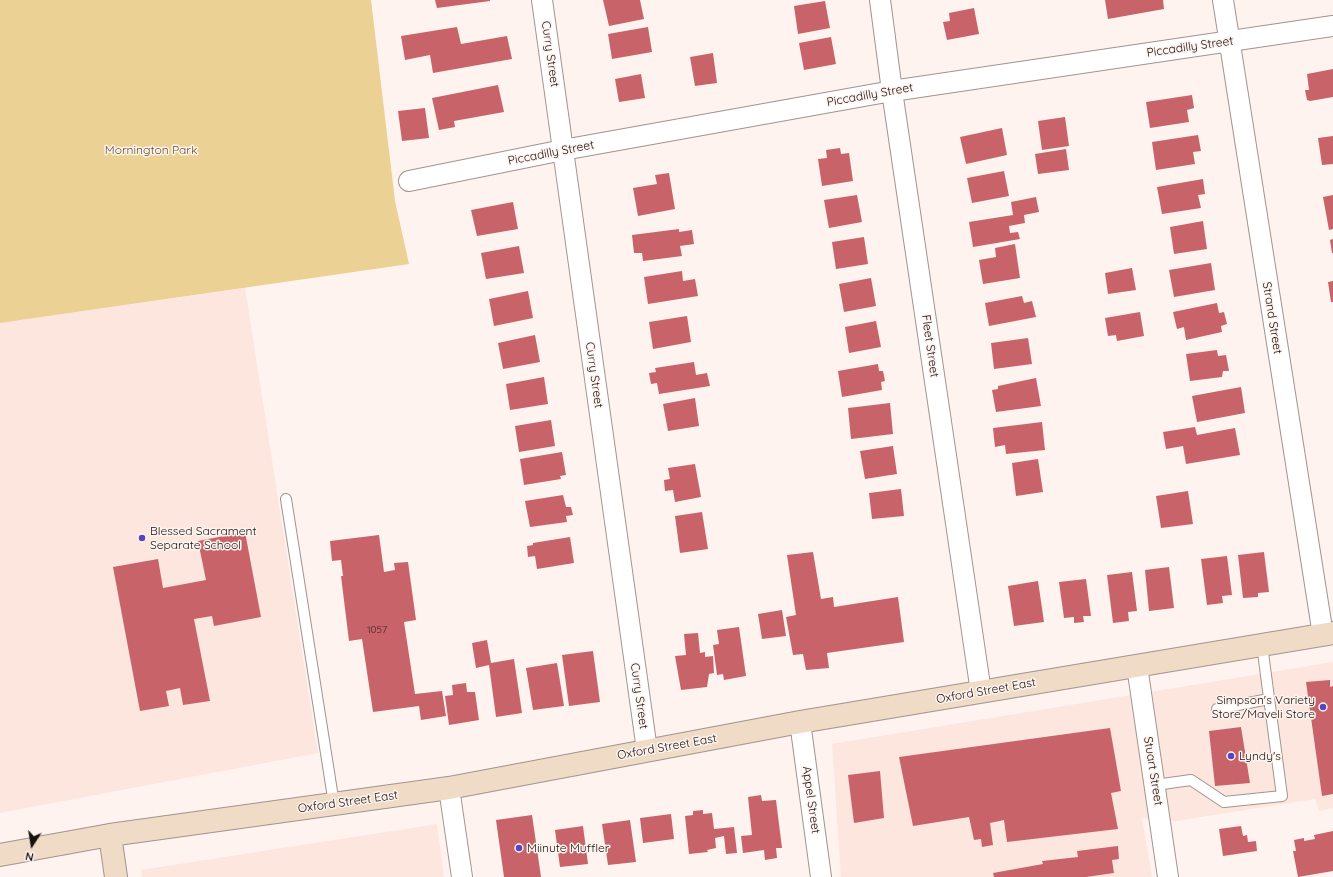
<!DOCTYPE html>
<html>
<head>
<meta charset="utf-8">
<style>
  body { margin:0 }
  #map { position:relative; width:1333px; height:877px; overflow:hidden; background:#fff3ef; font-family:Quicksand,sans-serif }
  canvas { display:block }
  .north { position:absolute; left:12px; top:825px; width:40px; height:40px; -webkit-text-stroke:3px #fff3ef; paint-order:stroke; rotate:192deg; font-size:11px; font-weight:700; line-height:16px; text-align:center; color:#171210 }
  .north::after { content:''; display:block; margin:auto; width:14px; height:18px; background:#171210; clip-path:polygon(50% 0,100% 100%,50% 72%,0 100%) }
</style>
</head>
<body>
<div id="map">
<canvas width="1333" height="877"></canvas>
<div class="north">N</div>
</div>
<script>
const g = document.querySelector('canvas').getContext('2d');
g.lineJoin = 'round';
function fillPath(path, color) { g.fillStyle = color; g.fill(path, 'evenodd'); }
const poly = rows => new Path2D(rows.map(r => 'M' + r).join(''));
function strokePath(path, color, width, dash) { g.strokeStyle = color; g.lineWidth = width; g.lineCap = dash ? 'butt' : 'round'; g.setLineDash(dash || []); g.stroke(path); }
function drawText(font, color, halo, rows, align = 'center') {
  g.font = font + ' Quicksand,sans-serif'; g.lineWidth = 3; g.setLineDash([]); g.textBaseline = 'middle'; g.strokeStyle = halo; g.fillStyle = color; for (const [text, x, y, turn = 0] of rows) {
    g.save(); g.translate(x, y); g.rotate((+turn || 0) * Math.PI / 180); g.textAlign = isNaN(turn) ? turn : align; if (halo) g.strokeText(text, 0, 0); g.fillText(text, 0, 0); g.restore();
  }
}
fillPath(poly([
  [245,288,318,753,0,813,0,323],
  [1333,662,1333,808,1319,811,1315,799,1176,821,1142,818,1152,877,841,877,832,744],
  [437,824,444,877,142,877,141,870]
]), '#fce6de');
fillPath(poly([
  [0,0,371,0,395,201,409,264,0,323]
]), '#ebd194');
fillPath(poly([
  [435,0,490,0,490,1,437,8],
  [603,0,640,0,644,19,609,26],
  [1105,0,1163,0,1164,9,1108,19],
  [825,1,830,28,798,34,794,6],
  [974,8,979,34,947,40,943,22,950,21,949,13],
  [457,27,461,44,507,36,512,59,433,73,430,55,405,60,401,36],
  [648,27,652,52,612,59,608,34],
  [831,37,836,64,804,70,799,43],
  [713,53,717,83,695,86,690,57],
  [1333,69,1333,97,1310,101,1307,100,1305,90,1309,90,1307,74],
  [641,74,645,98,619,102,615,79],
  [498,85,504,112,454,121,455,127,439,130,432,98],
  [1192,95,1194,108,1187,110,1189,122,1150,128,1146,102],
  [425,108,429,138,402,141,398,111],
  [1065,117,1069,146,1042,150,1038,121],
  [1002,128,1007,155,966,164,960,137],
  [1198,135,1201,151,1193,152,1195,164,1156,170,1152,142],
  [1333,136,1333,164,1322,165,1318,138],
  [840,148,841,154,849,153,853,181,822,186,818,159,827,158,826,150],
  [1066,149,1069,170,1038,174,1035,154],
  [1004,171,1009,196,972,203,967,178],
  [669,173,675,209,638,216,633,188,657,184,655,175],
  [1203,179,1205,194,1198,195,1201,208,1162,214,1157,187],
  [857,195,862,222,829,228,824,200],
  [1333,195,1333,229,1329,230,1323,197],
  [1036,197,1039,212,1024,215,1025,223,1009,226,1010,233,1018,232,1020,239,973,247,969,222,1013,215,1011,202],
  [513,202,518,229,477,236,471,210],
  [1203,221,1207,249,1174,254,1170,227],
  [679,229,679,232,692,230,694,244,680,246,682,256,643,261,642,253,634,253,632,235],
  [864,237,868,264,836,269,832,242],
  [1333,239,1333,253,1332,253,1330,240],
  [1015,244,1020,278,983,284,979,260,996,257,995,248],
  [519,246,524,273,486,279,481,253],
  [1211,263,1215,290,1174,297,1169,270],
  [1132,268,1136,290,1108,294,1105,273],
  [682,271,683,281,695,279,698,296,648,304,644,277],
  [871,278,876,306,844,312,839,284],
  [1333,281,1333,302,1331,302,1328,282],
  [528,291,533,318,494,326,489,299],
  [1022,296,1024,303,1032,301,1036,317,989,326,985,303],
  [1217,303,1219,313,1224,312,1227,324,1221,326,1222,332,1186,340,1184,327,1177,329,1173,312],
  [1140,312,1144,336,1117,341,1116,335,1108,336,1105,318],
  [687,316,691,342,653,349,649,322],
  [876,321,881,347,849,353,845,327],
  [535,335,540,362,503,369,498,343],
  [1028,338,1032,364,994,369,991,343],
  [1217,350,1218,356,1226,355,1229,371,1223,371,1222,377,1190,381,1186,354],
  [694,362,696,375,707,373,710,386,659,394,657,383,651,384,649,373,656,372,655,368],
  [878,364,879,371,883,371,885,381,881,382,882,390,842,397,838,371],
  [544,377,548,404,510,410,506,384],
  [1036,378,1041,406,996,412,992,390,998,389,998,386],
  [1241,387,1245,413,1197,422,1192,396],
  [695,398,699,426,668,431,663,404],
  [890,403,893,434,851,439,848,408],
  [551,420,555,446,519,452,515,426],
  [1042,422,1045,450,1006,454,1005,445,995,447,993,428],
  [1195,427,1197,435,1235,428,1240,455,1186,464,1183,446,1166,449,1163,432],
  [893,446,897,474,865,479,860,451],
  [562,452,566,475,560,476,561,479,524,485,520,459],
  [1038,459,1043,492,1016,496,1012,463],
  [695,464,701,497,675,502,673,490,665,491,664,480,670,479,668,468],
  [901,489,904,516,872,519,869,493],
  [1188,491,1193,524,1161,528,1156,496],
  [563,495,566,507,571,507,573,515,566,516,567,522,530,527,525,501],
  [702,512,708,549,680,553,675,516],
  [245,532,261,617,214,626,212,616,194,619,210,701,183,705,180,688,166,691,169,706,140,711,113,567,158,559,163,588,206,580,198,541],
  [379,535,384,572,395,570,394,563,408,562,416,620,404,622,415,694,442,691,446,716,421,720,419,706,373,712,362,639,349,641,341,576,343,576,341,560,332,561,330,541],
  [570,537,574,563,537,569,535,556,528,557,527,546,533,545,533,543],
  [813,552,821,599,833,597,834,607,898,597,904,642,827,653,829,668,806,670,803,654,793,655,786,617,796,615,787,555],
  [1264,552,1269,592,1258,593,1258,597,1243,598,1238,555],
  [1227,556,1232,595,1222,596,1223,603,1207,605,1201,559],
  [1169,567,1174,608,1149,611,1145,570],
  [1132,572,1137,611,1128,612,1129,621,1113,623,1107,575],
  [1086,579,1091,616,1083,616,1084,622,1074,623,1074,617,1064,618,1059,582],
  [1038,581,1044,622,1014,626,1008,586],
  [782,610,786,636,762,639,758,614],
  [739,627,746,676,724,680,723,674,717,675,713,645,719,644,717,630],
  [698,633,700,653,705,652,705,657,713,656,714,673,709,674,707,687,681,690,675,656,686,655,684,634],
  [487,640,491,663,514,659,522,713,496,717,489,665,476,668,472,643],
  [593,651,600,702,569,706,562,655],
  [557,663,564,706,533,710,526,668],
  [1330,680,1330,687,1333,686,1333,794,1322,796,1306,682],
  [466,683,467,692,475,692,479,720,449,725,445,696,453,695,452,685],
  [1241,727,1250,783,1215,786,1209,731],
  [1110,728,1121,791,1111,793,1118,829,1007,842,1004,820,990,823,993,845,982,847,981,839,974,840,969,817,913,826,899,757],
  [880,771,884,818,854,823,848,775],
  [761,795,762,801,776,800,782,848,776,848,777,858,765,860,764,850,743,853,741,836,752,835,748,797],
  [703,810,703,814,712,813,714,829,734,827,737,853,726,854,724,836,715,838,716,848,707,850,708,852,689,854,685,816,693,815,693,811],
  [671,814,674,839,643,843,640,818],
  [532,815,541,877,504,877,496,820],
  [630,820,636,862,608,865,602,824],
  [583,826,588,864,560,867,555,830],
  [1241,826,1243,836,1247,835,1248,842,1256,841,1257,851,1223,856,1219,829],
  [1333,831,1333,871,1298,877,1293,851,1296,851,1294,840,1304,838,1304,841,1315,839,1314,835],
  [1118,846,1119,859,1112,860,1114,873,1086,877,994,877,993,873,1043,864,1042,861,1078,857,1077,851]
]), '#c8636a');
const lane = poly([
  [286,499,334,804],
  [1217,709,1269,699],
  [1155,785,1191,780,1224,802,1282,796,1262,645]
]);
const street = poly([
  [542,0,647,750],
  [880,0,892,91,981,692],
  [1223,0,1323,635],
  [409,181,563,150,892,91,1333,26],
  [1137,666,1168,877],
  [800,722,821,877],
  [449,788,462,877]
]);
const secondary = poly([
  [110,835,116,877],
  [0,855,110,835,449,788,800,722,1333,633]
]);
strokePath(lane, '#a1948f', 12);
strokePath(street, '#a1948f', 22);
strokePath(secondary, '#a1948f', 24);
strokePath(lane, '#fff', 10);
strokePath(street, '#fff', 20);
strokePath(secondary, '#efdbc6', 22);
for (const [x, y, r, color] of [
  [142,538,4,"#5546bd"],
  [1323,707,4,"#5546bd"],
  [1231,756,4,"#5546bd"],
  [519,848,4,"#5546bd"]
]) { const dot = new Path2D(); dot.arc(x, y, r, 0, 2 * Math.PI); g.fillStyle = color; g.fill(dot); strokePath(dot, '#fff3ef', 1.5); }
drawText('10px', '#432626', null, [
  ["1057",377,630]
]);
drawText('12px', '#171210', '#fff3ef', [
  ["Piccadilly Street",1190,47,-8],
  ["Curry Street",550,54,82],
  ["Piccadilly Street",870,95,-10],
  ["Piccadilly Street",551,153,-11],
  ["Strand Street",1272,318,81],
  ["Fleet Street",930,346,82],
  ["Curry Street",594,375,82],
  ["Oxford Street East",986,691,-10],
  ["Curry Street",639,696,82],
  ["Oxford Street East",667,747,-10],
  ["Stuart Street",1153,771,81],
  ["Appel Street",811,800,82],
  ["Oxford Street East",348,802,-8]
]);
drawText('12px', '#615026', '#fff3ef', [
  ["Mornington Park",151,150]
]);
drawText('12px', '#171210', '#fff3ef', [
  ["Blessed Sacrament",150,531],
  ["Separate School",150,545],
  ["Simpson's Variety",1315,700,"right"],
  ["Store/Maveli Store",1315,714,"right"],
  ["Lyndy's",1239,756],
  ["Miinute Muffler",527,848]
], 'left');
</script>
</body>
</html>
